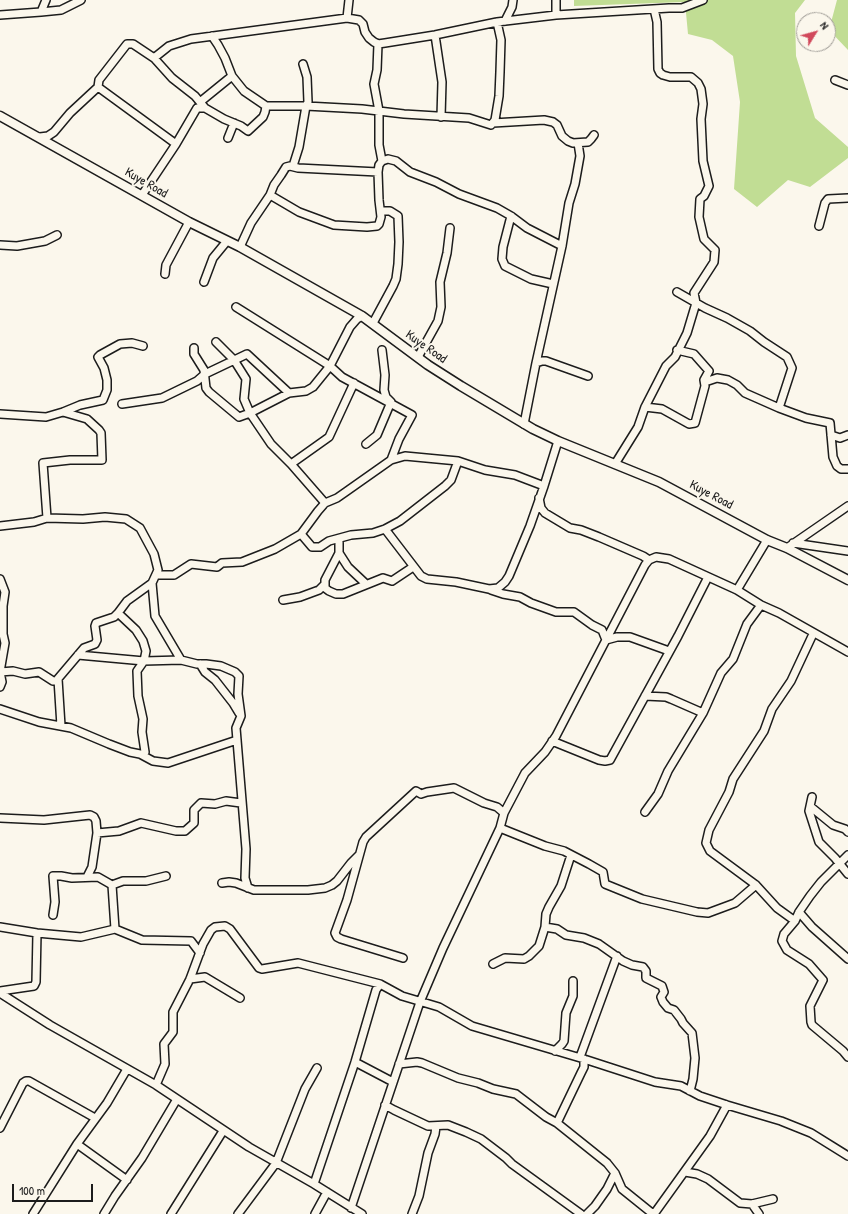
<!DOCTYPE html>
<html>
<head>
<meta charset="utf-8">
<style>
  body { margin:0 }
  #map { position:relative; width:848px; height:1214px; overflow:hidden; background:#fbf7ec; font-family:"Patrick Hand",sans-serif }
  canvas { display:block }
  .north { position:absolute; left:796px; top:12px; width:40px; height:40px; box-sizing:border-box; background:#fbf7ec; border:1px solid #a29f99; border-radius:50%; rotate:53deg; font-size:11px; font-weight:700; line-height:16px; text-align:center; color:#1c1c1c }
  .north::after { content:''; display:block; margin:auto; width:14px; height:18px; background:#d1495b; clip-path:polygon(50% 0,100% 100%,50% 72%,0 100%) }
  .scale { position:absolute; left:12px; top:1184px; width:81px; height:18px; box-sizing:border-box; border:2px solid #1c1c1c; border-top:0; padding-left:5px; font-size:12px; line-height:14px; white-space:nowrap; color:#1c1c1c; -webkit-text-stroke:3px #fbf7ec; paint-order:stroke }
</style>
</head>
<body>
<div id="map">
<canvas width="848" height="1214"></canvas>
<div class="north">N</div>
<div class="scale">100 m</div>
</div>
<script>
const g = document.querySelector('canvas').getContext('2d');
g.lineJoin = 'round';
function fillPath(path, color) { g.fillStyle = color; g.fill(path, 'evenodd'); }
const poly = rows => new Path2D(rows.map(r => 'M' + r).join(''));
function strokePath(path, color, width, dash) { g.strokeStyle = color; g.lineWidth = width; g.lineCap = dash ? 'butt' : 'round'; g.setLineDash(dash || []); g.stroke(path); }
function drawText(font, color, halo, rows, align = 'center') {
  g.font = font + ' "Patrick Hand",sans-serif'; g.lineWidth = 4; g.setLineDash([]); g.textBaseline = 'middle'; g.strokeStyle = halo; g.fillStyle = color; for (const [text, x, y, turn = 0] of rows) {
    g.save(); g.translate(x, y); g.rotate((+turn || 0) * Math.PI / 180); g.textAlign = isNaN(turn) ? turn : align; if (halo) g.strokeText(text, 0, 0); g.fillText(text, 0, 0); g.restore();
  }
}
fillPath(poly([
  [574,0,805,0,795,13,796,56,815,118,848,147,848,158,810,187,788,180,757,207,734,189,740,102,733,56,712,40,688,34,685,2,574,6],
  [837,0,848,0,848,50,829,30]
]), '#c1dd94');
const minor = poly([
  [556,0,556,15],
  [41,12,61,10,81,0],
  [0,15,41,12,46,0],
  [347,18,349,0],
  [505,21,512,7,513,0],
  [435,35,442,82,441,117],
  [212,36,218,45,225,58,232,76,244,91,266,106,306,106,362,109,404,114,469,118,491,125,495,120,499,96,500,72,501,40,497,22],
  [154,58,172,78,195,96,205,108,224,119,241,126,248,131,263,117,265,112,266,106],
  [835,80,848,85],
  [98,87,176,144],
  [200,102,232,76],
  [493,123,544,120,553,122,557,125,562,136,568,141,573,143,588,142,591,139,594,135],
  [40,137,48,136,54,132,70,113,98,87,99,80,127,44,133,44,154,58,169,46,191,39,347,18,359,20,363,24,365,32,369,38,374,42,378,44,385,43,435,35,497,22,556,15,669,8,682,8,703,0],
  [228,138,234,123],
  [382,161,388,159,396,161,410,172,436,182,459,194,497,208,511,216,527,228,562,246],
  [293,166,299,147,306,106,308,102,307,77,303,64],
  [142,195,176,144,197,108,205,108],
  [270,195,274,185,281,175,286,167,290,166,298,168,378,172],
  [511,216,503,247,502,259,505,266,531,279,553,284],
  [819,226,825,203,828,199,848,198],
  [0,245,17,246,45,241,57,235],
  [240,247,251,223,270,195,299,212,334,225,367,227,377,226,379,224,381,217,379,200,378,172,379,165,382,161,379,145,379,111,374,84,377,70,378,44],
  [165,274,166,265,189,222],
  [204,282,213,258,227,241],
  [677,292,705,308,727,318,750,331,764,342,787,357,792,368,779,408],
  [236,307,330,366,342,377,412,415,399,439,391,460],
  [373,323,393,286,396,279,398,264,399,242,398,216,390,211,381,211],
  [216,342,234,360,246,379,244,399,250,413,271,444,291,464,325,503],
  [194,348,194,354,204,370,206,388,209,392,239,417,250,413,289,393,306,391,313,387,330,366,350,327,357,319,362,316],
  [418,357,438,321,441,307,440,282,447,253,450,228],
  [536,363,562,246,569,203,575,184,580,156,578,143],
  [705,382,717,378,728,380,737,385,745,393,779,408,806,418,830,423,833,457,837,466,841,469,848,469],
  [122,404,162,398,197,381,205,374,247,354,289,393],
  [645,407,662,409,689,424,695,423,705,386,704,380,709,371,694,354,677,350],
  [0,414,46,417,63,412,80,405,103,400,107,390,107,380,104,368,98,357,100,355,120,344,132,343,143,346],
  [524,424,536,363,542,361,546,361,588,376],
  [831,435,840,438,848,435],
  [366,444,377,435,391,402,386,397,384,390,385,375,382,350],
  [291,464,329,437,354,383],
  [615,464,638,427,645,407,666,366,675,357,687,333,696,303,694,293,714,262,715,250,704,239,699,217,700,199,704,196,709,186,703,161,701,119,703,104,701,89,698,83,691,77,670,77,663,75,660,73,658,69,657,22,654,9],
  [539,498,541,508,545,513,570,528,581,530,599,537,643,556,649,560],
  [47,518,43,463,70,460,102,460,101,433,99,430,87,419,63,412],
  [0,526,34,522,47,518,83,519,105,517,126,519,140,528,154,554,158,570,152,583,127,601,118,613,114,617,96,623,95,626,97,640,95,644,84,648,56,681,53,681,39,672,25,674,13,671,0,672],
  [385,529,421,576,427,579,456,582,489,589,498,588,505,582,509,576,530,526,544,486,558,441],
  [301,534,312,547,320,547,329,541,351,535,373,533,385,529,400,521,445,486,451,480,458,461],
  [793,543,848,551],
  [787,548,848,506],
  [339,553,348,567,366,584],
  [156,575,174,575,191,564,217,567,222,563,242,562,275,549,301,534,318,511,325,503,337,498,347,491,391,460,405,456,458,461,485,470,515,475,544,486],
  [0,579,5,592,3,606,3,634,5,643,0,672,2,682,0,687],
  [152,583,155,616,181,660],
  [325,584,325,588,329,591,336,594,343,594,383,578,392,581,413,567],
  [491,590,503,594,520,597,531,603,556,612,574,612,592,625,602,630,606,640,617,637,630,637,669,651],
  [737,590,767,540],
  [283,600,300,597,319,590,325,584,325,580,339,553,339,539],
  [118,613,136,630,143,641,146,651,144,661,137,671,138,696,143,719,142,732,145,752],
  [813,634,791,681,772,709,764,731,733,779,729,792,709,830,706,843,710,851,756,885,777,908,795,921,799,912,810,896,821,882,848,855],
  [78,655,144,661,181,660,197,664,206,664,221,666,235,672,239,676,238,694,241,716,236,728,246,849,245,878,248,888],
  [200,664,205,672,215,680,233,703,239,713],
  [58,679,61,726],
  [645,696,666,697,671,699,703,713],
  [0,709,39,722,71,728,109,744,130,752,140,754,153,761,168,763,237,740],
  [552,741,599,760,605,761,610,760,678,636,708,577],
  [812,797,809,811,819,842,835,858,848,874],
  [811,807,833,825,845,829,848,832],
  [645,812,658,794,668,771,703,713,721,673,733,659,747,624,761,605],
  [0,818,44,820,90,815,94,817,96,821,97,833,92,867,87,877],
  [500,828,545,846,564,851,589,864,603,872,605,884,642,899,697,912,708,913,735,903,756,885],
  [97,833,119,831,141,823,176,831,185,831,194,823,194,810,201,803,215,804,226,801,241,803],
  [222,883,229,882,236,883,254,890,308,890,325,888,332,885,337,881,351,863,359,855],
  [112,885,123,881,146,881,166,876],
  [112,885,115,929],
  [799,912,812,927,848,959],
  [53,915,55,902,53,876,61,876,72,878,98,877,112,885],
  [795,921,784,934,782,941,787,950,809,964,823,980,810,1006,811,1022,812,1025,843,1051,848,1057],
  [0,927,37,933,81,937,115,929,142,940,191,941,200,953],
  [545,927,557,929,566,935,584,938,599,944,623,961,632,965,643,967,646,971,646,978,662,986,664,992,661,997,663,1002,668,1008,674,1010,681,1019,683,1023,692,1033,695,1058,693,1079,690,1091],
  [403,958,341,939,337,937,335,933,347,900,363,842,366,837,416,791,421,794,427,792,454,788,484,803,497,807,504,813],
  [493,964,505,958,524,959,529,956,539,946,545,927,546,914,549,907,561,886,571,855],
  [190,979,205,977,240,998],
  [0,991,34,986,36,982,37,933],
  [0,993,50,1025,156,1085,249,1147,314,1184,362,1214],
  [555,1051,562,1044,564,1041,566,1013,573,996,573,981],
  [580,1057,617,956],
  [355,1062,393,1082],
  [399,1064,417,1062,422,1063,458,1078,478,1083,493,1089,516,1094,546,1117,557,1123,607,1163,615,1173,622,1189,653,1214],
  [156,1085,165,1064,164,1044,173,1032,173,1012,190,979,203,944,211,930,215,927,225,926,230,929,259,968,262,969,298,963,380,984,402,996,439,1007,472,1026,584,1059,655,1082,681,1086,700,1096,727,1105,781,1121,811,1133,848,1156],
  [385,1105,394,1110,428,1126,448,1125,466,1132,481,1139,506,1158,512,1164,581,1214],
  [557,1123,581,1073,584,1067,584,1059],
  [0,1128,23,1083,26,1081,29,1081,95,1118],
  [77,1144,127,1180],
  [685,1172,697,1174,708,1179,740,1203,752,1204,773,1199],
  [314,1184,355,1062,376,990,380,984],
  [752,1204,759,1214],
  [351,1208,420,1002,443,948,500,828,504,813,525,773,545,752,556,736,645,565,649,560,656,557,669,559,737,590,761,605,779,613,848,652],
  [33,1214,77,1144,107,1103,127,1069],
  [104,1214,115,1196,142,1158,177,1099],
  [171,1214,223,1131],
  [238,1214,276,1163,305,1089,317,1068],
  [315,1214,327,1192],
  [412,1214,419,1196,428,1153,435,1134,436,1126],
  [587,1214,595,1206,607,1189,615,1173],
  [654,1214,710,1136,727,1105]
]);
const tertiary = poly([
  [0,116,189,222,240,247,362,316,428,365,461,386,533,429,558,441,659,482,767,540,787,548,848,580]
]);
strokePath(minor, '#1c1c1c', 10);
strokePath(tertiary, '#1c1c1c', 11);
strokePath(minor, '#fbf7ec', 7);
strokePath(tertiary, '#fbf7ec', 8);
drawText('13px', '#1c1c1c', '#fbf7ec', [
  ["Kuye Road",146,183,30],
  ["Kuye Road",426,347,35],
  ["Kuye Road",711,495,28]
]);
</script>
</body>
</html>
